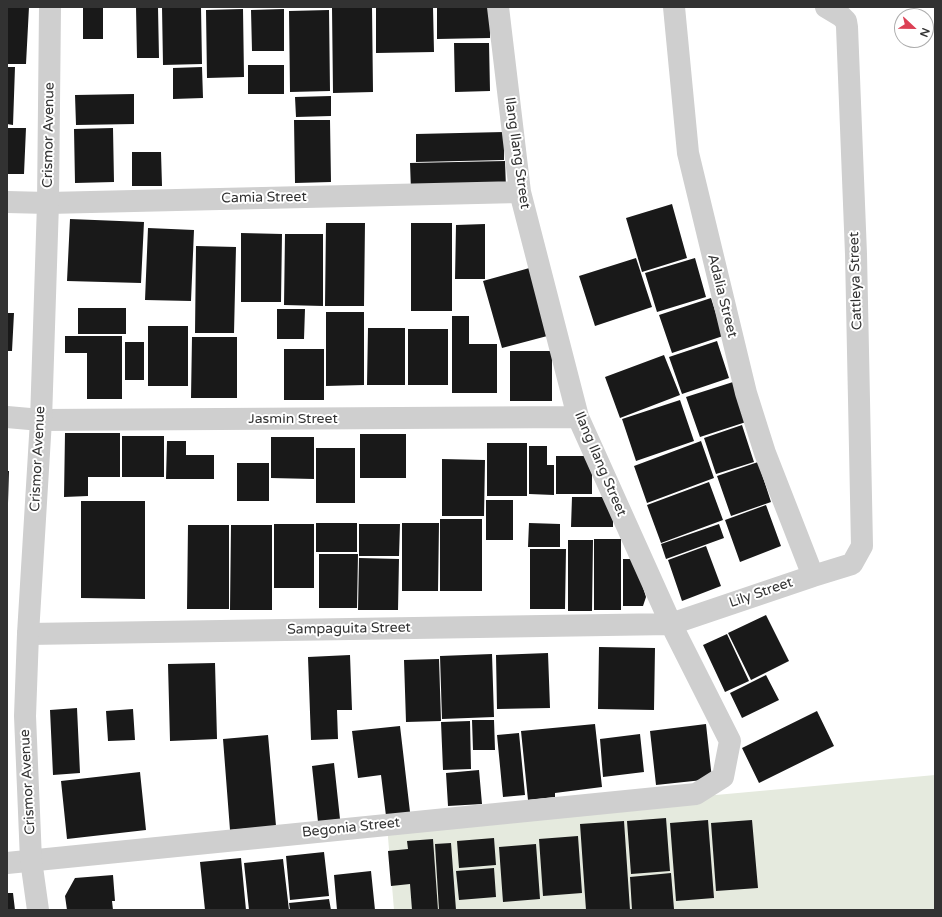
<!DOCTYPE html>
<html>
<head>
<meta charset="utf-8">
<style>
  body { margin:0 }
  #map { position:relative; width:942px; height:917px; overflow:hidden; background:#fff; font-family:"Varela Round",sans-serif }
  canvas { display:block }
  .frame { position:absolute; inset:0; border:8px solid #323232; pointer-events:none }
  .north { position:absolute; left:894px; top:8px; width:40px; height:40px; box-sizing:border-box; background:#fff; border:1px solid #adadad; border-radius:50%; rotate:112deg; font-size:11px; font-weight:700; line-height:16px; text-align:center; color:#323232 }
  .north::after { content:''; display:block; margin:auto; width:14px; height:18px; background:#dc4055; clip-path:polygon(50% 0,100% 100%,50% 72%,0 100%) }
</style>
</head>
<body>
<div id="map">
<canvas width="942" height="917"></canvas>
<div class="frame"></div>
<div class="north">N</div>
</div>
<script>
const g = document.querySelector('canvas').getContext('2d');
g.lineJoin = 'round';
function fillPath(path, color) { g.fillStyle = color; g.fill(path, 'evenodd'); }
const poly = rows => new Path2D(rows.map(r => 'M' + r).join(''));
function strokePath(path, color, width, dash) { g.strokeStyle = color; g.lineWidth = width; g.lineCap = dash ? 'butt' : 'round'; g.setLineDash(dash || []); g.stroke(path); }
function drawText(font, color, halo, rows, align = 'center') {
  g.font = font + ' "Varela Round",sans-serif'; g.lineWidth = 4; g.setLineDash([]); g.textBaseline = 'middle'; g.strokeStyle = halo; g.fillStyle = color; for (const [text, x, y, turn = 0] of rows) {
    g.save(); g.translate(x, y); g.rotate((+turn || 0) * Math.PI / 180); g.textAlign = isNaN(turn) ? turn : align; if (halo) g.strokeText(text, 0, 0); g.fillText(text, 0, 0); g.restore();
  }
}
fillPath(poly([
  [935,775,935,910,394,910,387,825]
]), '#e5eade');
fillPath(poly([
  [7,7,29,7,26,64,7,64],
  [83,7,103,7,103,39,83,39],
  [136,7,158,7,159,58,137,58],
  [162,7,201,7,202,64,163,65],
  [372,7,373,92,333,93,332,8],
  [376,7,433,7,434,52,376,53],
  [437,7,490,7,490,38,437,39],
  [243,9,244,77,207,78,206,10],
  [284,9,284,51,252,51,251,10],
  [329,10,330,91,290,92,289,11],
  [454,43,489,43,490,91,455,92],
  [248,65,284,65,284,94,248,94],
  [7,67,15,67,13,125,7,124],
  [202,67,203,98,173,99,173,68],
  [134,94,134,124,76,125,75,95],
  [331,96,331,116,296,117,295,97],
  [294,120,330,120,331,182,295,183],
  [7,128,26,128,24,174,7,174],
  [113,128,114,182,75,183,74,129],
  [504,132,504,160,416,162,416,134],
  [132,152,161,152,162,186,132,186],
  [505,161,506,188,411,190,410,163],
  [672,204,687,258,642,272,626,218],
  [70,219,144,222,141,283,67,281],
  [326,223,365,223,364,306,325,306],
  [411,223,452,223,452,311,411,311],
  [485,224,485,279,455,279,456,225],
  [148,228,194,230,191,301,145,300],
  [241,233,282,234,281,302,241,302],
  [285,234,323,234,323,306,284,305],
  [196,246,236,247,234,333,195,333],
  [636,258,652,307,595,326,579,276],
  [695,258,706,297,657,312,645,273],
  [533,267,551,335,502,348,483,281],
  [711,298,723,336,672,353,659,315],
  [78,308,126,308,126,334,78,334],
  [277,309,305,309,304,339,277,339],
  [326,312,364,312,364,385,326,386],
  [7,313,14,313,12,351,7,351],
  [452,316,469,316,469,344,497,344,497,393,452,393],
  [148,326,188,326,188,386,148,386],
  [368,328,405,328,405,385,367,385],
  [408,329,448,329,448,385,408,385],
  [65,336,122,336,122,399,87,399,87,353,65,353],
  [192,337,237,337,237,398,191,398],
  [717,341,729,378,682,394,669,357],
  [125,342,144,342,144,380,125,380],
  [284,349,324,349,324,400,284,400],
  [510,351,552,351,552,401,510,401],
  [664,355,680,395,620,418,605,377],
  [733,382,746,422,700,437,686,397],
  [680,400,694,441,636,461,622,419],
  [742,425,754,462,716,474,704,438],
  [65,433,120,433,120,477,88,477,88,496,64,497],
  [360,434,406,434,406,478,360,478],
  [122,436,164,436,164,477,122,477],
  [271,437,314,437,314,479,271,478],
  [167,441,186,441,186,455,214,455,214,479,166,479],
  [701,441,714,478,647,503,634,466],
  [487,443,527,443,527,496,487,496],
  [529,446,547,446,547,465,554,465,554,495,529,494],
  [316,448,355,448,355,503,316,503],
  [556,456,592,456,592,494,556,494],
  [442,459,485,460,484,516,442,516],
  [758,462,771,502,731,516,717,476],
  [237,463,269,463,269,501,237,501],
  [7,471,9,471,8,503,7,503],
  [709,482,723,520,661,543,647,505],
  [572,497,613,497,613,527,571,527],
  [486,500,513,500,513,540,486,540],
  [81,501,145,501,145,599,81,598],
  [766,505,781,546,740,562,725,520],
  [440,519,482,519,482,591,440,591],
  [316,523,357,523,357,552,316,552],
  [402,523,439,523,438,591,402,591],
  [529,523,560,524,560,547,528,547],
  [274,524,314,524,314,588,274,588],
  [359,524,400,524,399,556,359,556],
  [719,524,724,538,666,559,661,544],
  [188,525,229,525,229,609,187,609],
  [231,525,272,525,272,610,230,610],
  [594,539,621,539,621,610,594,610],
  [568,540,593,540,592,611,568,611],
  [706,546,721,586,682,601,668,560],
  [530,549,566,549,565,609,530,609],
  [319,554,358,554,357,608,319,608],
  [359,558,399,559,398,610,358,610],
  [623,559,634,559,646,597,643,606,623,606],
  [766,615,789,661,751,680,728,633],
  [727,634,749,681,725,692,703,645],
  [599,647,655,648,654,710,598,709],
  [548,653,550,708,497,709,496,655],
  [492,654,494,717,442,719,440,656],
  [350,655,352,710,337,710,338,739,311,740,308,657],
  [439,659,441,721,406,722,404,660],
  [215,663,217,739,170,741,168,664],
  [766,675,779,700,742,718,730,693],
  [77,708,80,773,53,775,50,710],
  [133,709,135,740,108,741,106,711],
  [817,711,834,746,759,783,742,748],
  [472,720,494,720,495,750,473,750],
  [470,721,471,769,443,770,441,722],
  [595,724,602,787,555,793,555,797,528,800,521,731],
  [706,724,712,779,656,785,650,731],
  [400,726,410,812,386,816,381,775,358,778,352,731],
  [519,733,525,795,503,797,497,735],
  [640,734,644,772,603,777,600,739],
  [268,735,276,826,230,830,223,739],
  [334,763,340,819,318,822,312,766],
  [479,770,482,804,448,806,446,773],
  [140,772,146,830,67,839,61,781],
  [666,818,670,871,631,874,627,821],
  [708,820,714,898,676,901,670,823],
  [752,820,758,888,716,891,711,823],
  [624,821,630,910,586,910,580,824],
  [578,836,582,893,543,896,539,839],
  [494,838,496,865,459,868,457,841],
  [433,839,438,910,412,910,410,884,391,886,388,851,408,849,407,841],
  [451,843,456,910,439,910,435,844],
  [536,844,540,899,503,902,499,847],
  [324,852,329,896,290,900,286,856],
  [241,858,246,910,205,910,200,862],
  [283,859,289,910,249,910,244,863],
  [494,868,496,897,459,900,456,871],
  [371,871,375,910,337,910,334,875],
  [671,873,674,909,632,910,630,877],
  [113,875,115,901,112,901,113,910,67,910,65,896,75,878],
  [7,893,13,893,15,910,7,910],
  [329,899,331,910,290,910,289,903]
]), '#191919');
strokePath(poly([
  [674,7,688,153,746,393,765,453,813,576],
  [7,202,48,203,520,192],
  [7,417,41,420,578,417],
  [28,634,671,624,813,576,852,564,862,546,856,254,847,27,846,21,841,16,826,7],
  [7,863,696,794,723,777,730,741,671,624,578,417,520,192,498,7]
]), '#cfcfcf', 22);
strokePath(poly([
  [38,910,31,860,25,716,28,634,41,420,48,203,50,7]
]), '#cfcfcf', 22);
drawText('14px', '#323232', '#fff', [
  ["Crismor Avenue",49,135,-89],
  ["Ilang Ilang Street",517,153,82],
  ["Camia Street",264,198,-1],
  ["Cattleya Street",856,281,-92],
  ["Adalia Street",722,296,76],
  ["Jasmin Street",293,419],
  ["Crismor Avenue",38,459,-87],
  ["Ilang Ilang Street",600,464,67],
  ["Lily Street",761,593,-19],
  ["Sampaguita Street",349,629,-1],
  ["Crismor Avenue",28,782,-93],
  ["Begonia Street",351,828,-6]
]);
</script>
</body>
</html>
